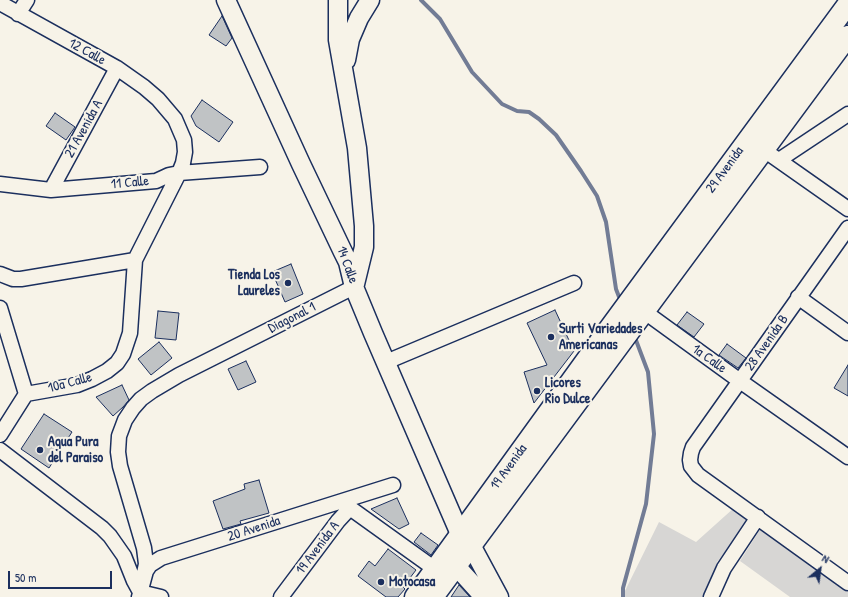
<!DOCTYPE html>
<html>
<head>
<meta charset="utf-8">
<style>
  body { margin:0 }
  #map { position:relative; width:848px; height:597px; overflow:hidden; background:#f7f3e8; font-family:"Patrick Hand",sans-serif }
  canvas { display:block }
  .north { position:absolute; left:800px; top:549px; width:40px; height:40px; -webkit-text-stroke:3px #f7f3e8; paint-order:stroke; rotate:29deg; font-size:11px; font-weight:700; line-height:16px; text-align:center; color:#1b2f5e }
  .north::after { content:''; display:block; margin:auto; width:14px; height:18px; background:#1b2f5e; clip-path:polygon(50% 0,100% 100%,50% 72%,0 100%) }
  .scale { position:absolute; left:8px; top:571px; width:104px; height:18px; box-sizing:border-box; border:2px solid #1b2f5e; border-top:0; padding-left:5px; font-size:12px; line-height:14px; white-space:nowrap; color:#1b2f5e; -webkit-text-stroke:3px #f7f3e8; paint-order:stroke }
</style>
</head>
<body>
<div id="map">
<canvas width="848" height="597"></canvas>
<div class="north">N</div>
<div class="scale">50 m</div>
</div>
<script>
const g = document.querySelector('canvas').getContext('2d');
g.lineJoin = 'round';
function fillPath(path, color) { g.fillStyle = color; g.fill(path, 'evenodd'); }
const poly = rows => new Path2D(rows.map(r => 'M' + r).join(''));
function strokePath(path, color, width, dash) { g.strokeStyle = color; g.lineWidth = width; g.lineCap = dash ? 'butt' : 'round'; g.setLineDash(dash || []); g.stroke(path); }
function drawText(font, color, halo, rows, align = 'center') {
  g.font = font + ' "Patrick Hand",sans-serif'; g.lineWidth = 4; g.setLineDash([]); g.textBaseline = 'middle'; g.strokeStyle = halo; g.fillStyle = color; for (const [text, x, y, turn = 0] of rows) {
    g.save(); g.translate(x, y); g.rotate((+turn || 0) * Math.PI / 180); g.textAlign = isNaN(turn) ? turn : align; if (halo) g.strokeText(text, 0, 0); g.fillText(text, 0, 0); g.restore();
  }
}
fillPath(poly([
  [735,507,748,523,717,562,707,597,622,597,659,522,696,542],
  [761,528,848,592,848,597,790,597,740,561]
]), '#d7d6d4');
strokePath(poly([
  [421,0,440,19,472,72,502,104,517,111,529,112,539,119,556,135,581,171,597,196,606,222,616,289,621,302],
  [623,597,623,588,646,504,654,434,648,372,634,335]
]), '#727c95', 4);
const building = poly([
  [222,16,232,38,226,46,209,35,222,16],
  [202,100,233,122,219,142,196,126,191,116,202,100],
  [55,113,75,127,66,140,46,126,55,113],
  [291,264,303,294,285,302,272,272,291,264],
  [555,310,574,351,534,403,524,372,547,365,527,323,555,310],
  [158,311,179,313,176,340,155,338,158,311],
  [687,312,704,324,694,337,677,325,687,312],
  [159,342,172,358,151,375,138,359,159,342],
  [727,344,746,358,738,368,719,355,727,344],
  [246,361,256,382,238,390,228,369,246,361],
  [848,365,848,396,834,388,848,365],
  [122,385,129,400,123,407,113,416,96,397,122,385],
  [44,414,72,432,49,468,21,449,44,414],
  [259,480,269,513,240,521,241,524,223,529,213,501,245,489,244,484,259,480],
  [397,498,409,524,399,529,371,509,397,498],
  [421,533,438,545,431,555,414,542,421,533],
  [388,549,416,570,403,587,405,589,398,597,386,597,358,576,369,561,375,566,388,549],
  [459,585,470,597,451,597,459,585]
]);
fillPath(building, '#c0c3c5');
strokePath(building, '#1b2f5e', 1);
const minor = poly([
  [0,3,117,68,144,87,158,99,175,119,184,140,185,152,183,163,179,173,135,260,130,333,123,354,117,363,107,371,92,379,77,385,26,394],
  [18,14,27,0],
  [764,150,848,209],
  [779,160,848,114],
  [0,184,51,190,156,181,169,175,179,173,260,167],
  [51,190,117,68],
  [848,228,693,447,691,453,690,460,691,466,698,475,848,583],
  [0,274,13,279,21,279,135,260],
  [798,297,848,333],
  [638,307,740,381,848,457],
  [0,308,26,394],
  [386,362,574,283],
  [0,435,26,394],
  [0,450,102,528,110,536,124,556,134,581,140,592],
  [350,508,435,569],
  [143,578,146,564,144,548,120,466,118,452,119,436,125,420,133,408,141,399,152,391,179,375,354,287],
  [140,592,161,597],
  [139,597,146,571,150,565,161,558,393,485],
  [281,597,338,521,350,508,348,500],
  [711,597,724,568,758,517]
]);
const tertiary = poly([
  [226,0,301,164,343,252,348,262,354,287,373,333,460,534],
  [338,0,338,40,357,148,364,226,364,247,355,284],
  [346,60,350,39,359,18,370,0],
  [471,545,499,597],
  [456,566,484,597]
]);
const secondary = poly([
  [415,597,603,337,848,4],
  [433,597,848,36]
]);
strokePath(minor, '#1b2f5e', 17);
strokePath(tertiary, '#1b2f5e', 21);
strokePath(secondary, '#1b2f5e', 23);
strokePath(minor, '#f7f3e8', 14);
strokePath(tertiary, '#f7f3e8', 18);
strokePath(secondary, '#f7f3e8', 20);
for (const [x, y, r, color] of [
  [288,283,4,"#1b2f5e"],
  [551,337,4,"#1b2f5e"],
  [537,391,4,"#1b2f5e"],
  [40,450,4,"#1b2f5e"],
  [381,582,4,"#1b2f5e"]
]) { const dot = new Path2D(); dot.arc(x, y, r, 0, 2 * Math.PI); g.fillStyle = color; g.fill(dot); strokePath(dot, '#f7f3e8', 1.5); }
drawText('14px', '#1b2f5e', '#f7f3e8', [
  ["12 Calle",87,52,29],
  ["21 Avenida A",84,129,-61],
  ["29 Avenida",725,170,-54],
  ["11 Calle",130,183,-5],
  ["14 Calle",347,265,70],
  ["Diagonal 1",292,318,-27],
  ["28 Avenida B",767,343,-55],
  ["1a Calle",709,359,36],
  ["10a Calle",70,383,-15],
  ["19 Avenida",509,467,-54],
  ["20 Avenida",254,529,-18],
  ["19 Avenida A",318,548,-53]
]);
drawText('bold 14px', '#1b2f5e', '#f7f3e8', [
  ["Tienda Los",280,275,"right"],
  ["Laureles",280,291,"right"],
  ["Surti Variedades",559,329],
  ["Americanas",559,345],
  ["Licores",545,383],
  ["Rio Dulce",545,399],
  ["Agua Pura",48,442],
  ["del Paraiso",48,458],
  ["Motocasa",389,582]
], 'left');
</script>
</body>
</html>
